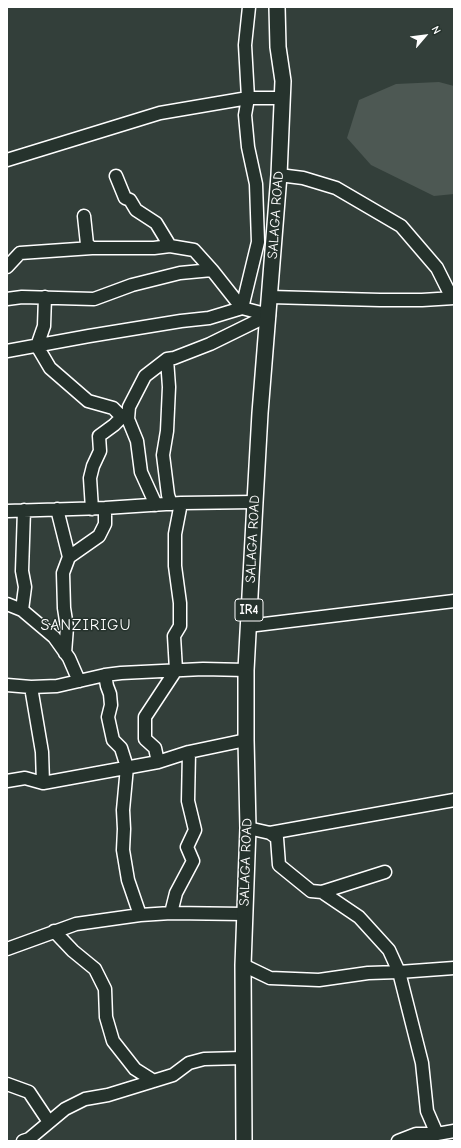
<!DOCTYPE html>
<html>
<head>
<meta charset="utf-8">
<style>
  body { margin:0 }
  #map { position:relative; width:461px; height:1148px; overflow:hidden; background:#333f3a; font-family:"Comic Neue",sans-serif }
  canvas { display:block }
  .frame { position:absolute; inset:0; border:8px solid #fff; pointer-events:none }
  .north { position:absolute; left:405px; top:16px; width:40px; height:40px; -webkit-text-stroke:3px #26332d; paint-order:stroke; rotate:62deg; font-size:11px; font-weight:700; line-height:16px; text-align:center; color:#fff }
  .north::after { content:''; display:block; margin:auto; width:14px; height:18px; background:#fff; clip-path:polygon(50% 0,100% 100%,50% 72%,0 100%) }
</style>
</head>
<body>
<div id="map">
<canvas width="461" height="1148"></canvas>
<div class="frame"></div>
<div class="north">N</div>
</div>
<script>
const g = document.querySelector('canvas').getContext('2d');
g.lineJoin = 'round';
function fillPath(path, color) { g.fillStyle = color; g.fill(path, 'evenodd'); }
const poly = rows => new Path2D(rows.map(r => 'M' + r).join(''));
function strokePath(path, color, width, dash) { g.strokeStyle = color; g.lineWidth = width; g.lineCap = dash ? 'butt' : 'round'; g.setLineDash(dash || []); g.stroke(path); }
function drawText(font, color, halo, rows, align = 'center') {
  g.font = font + ' "Comic Neue",sans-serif'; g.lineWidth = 3; g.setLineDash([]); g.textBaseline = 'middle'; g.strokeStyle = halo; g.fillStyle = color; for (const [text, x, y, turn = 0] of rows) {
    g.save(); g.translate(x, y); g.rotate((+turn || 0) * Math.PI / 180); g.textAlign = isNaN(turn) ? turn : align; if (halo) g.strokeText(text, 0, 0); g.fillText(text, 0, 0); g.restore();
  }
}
fillPath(poly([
  [439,82,454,86,454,194,434,196,371,165,347,138,359,100,396,84]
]), '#4d5853');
const minor = poly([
  [7,160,160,113,248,98,283,98],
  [279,175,303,178,336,188,401,226,437,268,452,298],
  [116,176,125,198,130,200,136,210,156,223,170,246],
  [84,216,87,244,92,248],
  [7,267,20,253,92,248,154,248,170,246,194,250,212,270],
  [45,297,44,326,37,346,50,368,88,401,113,408,122,417,128,419],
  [270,297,380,300,422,300,454,298],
  [7,299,22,297,94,299,132,285,180,273,212,270,242,308,269,315],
  [7,351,89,336,181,321,209,318,242,308,258,242,256,184,248,147,245,115,248,98,245,45,249,7],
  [167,359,169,387,167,431,163,455,168,495,171,504],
  [156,505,141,472,137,441,128,419,129,407,145,376,167,359,174,358,210,344,269,315],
  [57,509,69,557],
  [92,509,90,478,93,466,100,451,99,436,114,425,122,417],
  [7,511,105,508,181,503,255,502],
  [7,604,22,610,54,637,69,658,79,681],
  [22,610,25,587,22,571,24,510],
  [248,626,454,601],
  [65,653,67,627,64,608,63,573,69,557,99,536,105,524,105,508],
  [105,675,107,686,110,694,111,705,108,717,113,740,121,748,127,767,123,810,124,829,123,850,128,880,140,915],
  [7,685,31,687,57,686,105,675,121,673,203,669,246,670],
  [31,687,42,752,43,783],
  [158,762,155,748,145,739,145,717,176,670,174,636,180,626,180,603,175,566,175,534,181,503],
  [7,781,25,778,43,783,158,762,189,752,246,740],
  [248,828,270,833,454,800],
  [270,833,277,838,279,865,311,891,322,892,359,917,389,950,399,972,422,1063,427,1111,437,1134],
  [322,892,385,872],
  [171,913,176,893,193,861,187,847,195,830,188,801,189,752],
  [54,931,73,951,95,969,105,989,106,1017,113,1041,135,1069,154,1081],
  [7,949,76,924,140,915,171,913,245,914],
  [243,965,270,978,319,980,368,973,399,972,454,968],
  [7,1084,29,1092,49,1122],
  [23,1141,29,1139,65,1109,85,1099,108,1095,173,1075,189,1063,204,1059,243,1058],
  [398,1141,416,1134,437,1134,454,1131]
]);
const major = poly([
  [244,1141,243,965,248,828,246,740,246,670,255,502,260,413,279,175,283,81,278,47,277,7]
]);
strokePath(minor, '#fff', 15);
strokePath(major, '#fff', 18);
strokePath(minor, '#26332d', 12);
strokePath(major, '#26332d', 15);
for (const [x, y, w] of [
  [249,610,28]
]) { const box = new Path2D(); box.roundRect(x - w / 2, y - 11, w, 22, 3); g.fillStyle = '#26332d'; g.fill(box); strokePath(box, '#fff', 1); }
drawText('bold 13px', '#fff', null, [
  ["IR4",249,610]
]);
drawText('14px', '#fff', '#26332d', [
  ["SALAGA ROAD",276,215,-86],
  ["SALAGA ROAD",253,539,-87],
  ["SALAGA ROAD",246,862,-88]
]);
g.letterSpacing = '1px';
drawText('16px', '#fff', '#26332d', [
  ["SANZIRIGU",86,625]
]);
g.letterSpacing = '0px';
</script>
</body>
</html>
